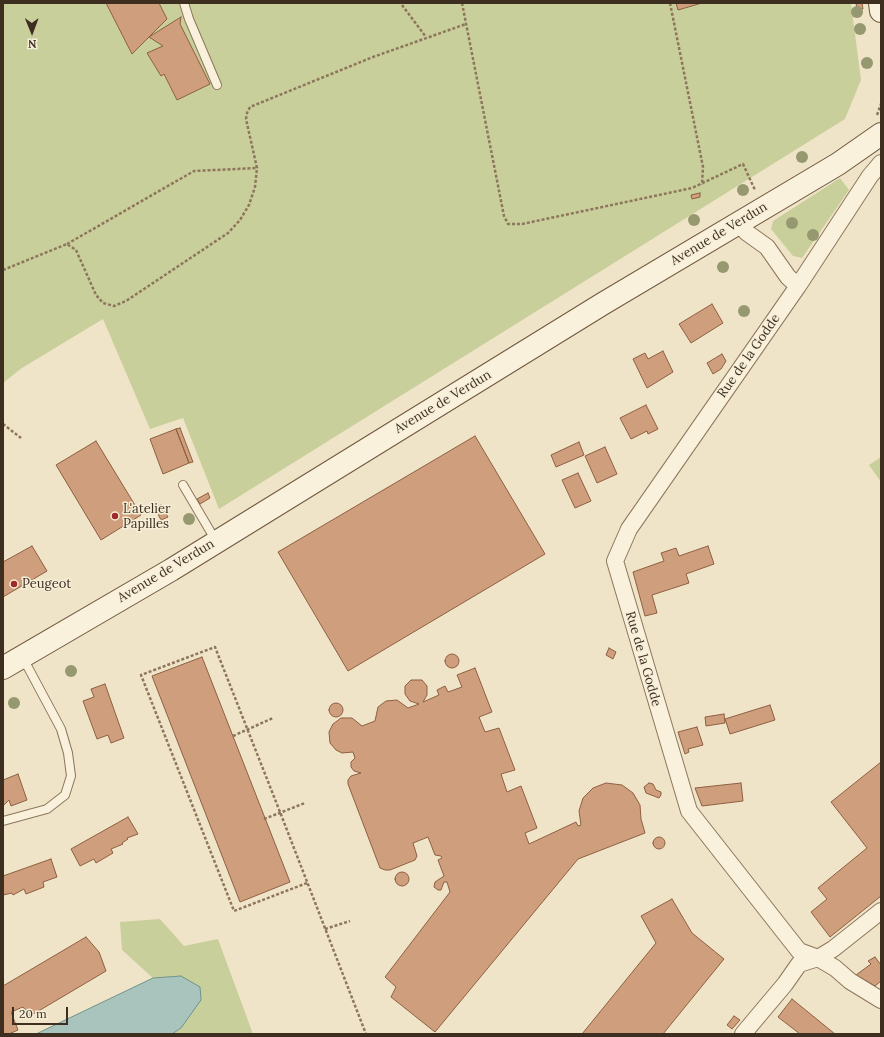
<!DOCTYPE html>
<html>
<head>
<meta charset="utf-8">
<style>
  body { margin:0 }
  #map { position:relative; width:884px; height:1037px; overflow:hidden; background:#f0e4c8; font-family:Lora,serif }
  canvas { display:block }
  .frame { position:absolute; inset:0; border:4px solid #3d2e20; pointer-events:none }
  .north { position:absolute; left:12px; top:12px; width:40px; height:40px; -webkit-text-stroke:3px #f7eed8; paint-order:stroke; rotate:179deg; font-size:11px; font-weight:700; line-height:16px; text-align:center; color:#3d2e20 }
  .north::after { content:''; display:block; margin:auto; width:14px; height:18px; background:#3d2e20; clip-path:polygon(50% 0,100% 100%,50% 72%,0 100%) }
  .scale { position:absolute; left:12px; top:1007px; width:56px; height:18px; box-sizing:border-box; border:2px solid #3d2e20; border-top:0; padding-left:5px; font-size:12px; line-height:14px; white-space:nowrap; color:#3d2e20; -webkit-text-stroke:3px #f7eed8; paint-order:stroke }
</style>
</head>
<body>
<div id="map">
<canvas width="884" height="1037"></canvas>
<div class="frame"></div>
<div class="north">N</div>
<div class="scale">20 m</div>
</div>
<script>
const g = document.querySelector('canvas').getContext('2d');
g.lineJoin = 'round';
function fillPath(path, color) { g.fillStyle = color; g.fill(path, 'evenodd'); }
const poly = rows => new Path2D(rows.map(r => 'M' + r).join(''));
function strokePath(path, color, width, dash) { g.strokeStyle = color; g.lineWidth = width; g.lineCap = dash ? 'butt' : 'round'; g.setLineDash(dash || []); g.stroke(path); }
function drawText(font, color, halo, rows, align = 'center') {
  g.font = font + ' Lora,serif'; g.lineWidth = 3; g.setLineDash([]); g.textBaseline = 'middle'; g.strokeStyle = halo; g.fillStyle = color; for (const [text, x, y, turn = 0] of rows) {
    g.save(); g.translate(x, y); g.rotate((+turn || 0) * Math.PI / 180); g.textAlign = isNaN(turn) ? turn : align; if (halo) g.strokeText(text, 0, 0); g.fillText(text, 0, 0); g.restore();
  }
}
fillPath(poly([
  [3,3,851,3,861,80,845,119,219,509,183,418,150,429,103,319,22,368,3,383],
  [840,178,849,190,802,258,793,256,771,229,773,221],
  [881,457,881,482,869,465],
  [160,919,184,946,218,939,253,1034,172,1034,181,1028,181,976,153,978,122,950,120,922]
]), '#c9cf9b');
const water = poly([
  [181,976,200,987,201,1000,181,1028,172,1034,36,1034,153,978,181,976]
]);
fillPath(water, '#a9c4bc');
strokePath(water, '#6f938a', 1);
const building = poly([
  [106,3,159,3,167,19,132,54,106,3],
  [676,3,702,3,678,10,676,3],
  [856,3,862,3,863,9,857,10,856,3],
  [181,17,180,24,210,84,177,100,164,74,161,76,147,53,163,46,149,37,181,17],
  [700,193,700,197,692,199,691,195,700,193],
  [712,304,723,323,691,343,679,324,712,304],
  [663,351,673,372,647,388,633,359,645,353,648,359,663,351],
  [722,354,726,361,721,369,713,374,707,363,722,354],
  [646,405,658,429,648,434,647,431,631,439,620,418,646,405],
  [180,428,193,462,189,463,176,429,180,428],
  [176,429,189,463,163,474,150,439,176,429],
  [475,436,545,554,348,671,278,552,475,436],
  [96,441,141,515,101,540,56,465,96,441],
  [579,442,584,455,556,467,551,455,579,442],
  [605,447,617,474,597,483,585,456,605,447],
  [578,473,591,501,575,508,562,480,578,473],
  [208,493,210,498,200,504,197,499,208,493],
  [161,505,168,517,161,520,155,508,161,505],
  [32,546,47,571,3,597,3,562,32,546],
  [708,546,714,564,686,574,689,583,652,595,657,613,645,616,633,572,664,561,661,553,676,548,679,556,708,546],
  [609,648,616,652,613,659,606,655,609,648],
  '445 661a7 7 0 1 1 14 0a7 7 0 1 1-14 0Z',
  [202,657,290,882,240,902,152,676,202,657],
  [475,668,492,712,479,717,485,732,499,728,515,770,501,774,507,792,521,786,537,828,525,833,529,844,576,822,578,826,581,825,579,811,583,798,593,788,606,783,622,785,633,793,640,805,641,819,645,833,578,859,435,1032,391,997,396,987,385,977,450,892,447,882,444,882,441,890,438,890,434,887,435,882,444,876,438,860,442,858,441,856,435,855,428,837,413,843,417,856,415,860,390,870,385,870,380,868,348,784,348,780,351,776,361,773,354,771,351,767,351,762,355,758,353,752,342,753,336,750,330,743,329,732,333,724,341,718,352,718,362,726,375,721,378,707,386,701,397,700,408,708,419,704,410,701,405,694,405,686,411,680,422,680,427,686,427,695,423,702,439,695,437,690,445,686,448,692,462,687,457,675,475,668],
  [105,684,124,738,111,743,108,735,97,739,83,701,94,697,91,689,105,684],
  '329 710a7 7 0 1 1 14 0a7 7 0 1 1-14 0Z',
  [770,705,775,720,730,734,725,719,770,705],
  [724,714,725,723,706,726,705,717,724,714],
  [697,727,703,745,688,749,689,752,685,754,678,732,697,727],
  [881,762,881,896,830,937,811,912,827,899,818,888,867,848,831,802,881,762],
  [18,774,27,800,11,806,9,800,3,806,3,780,18,774],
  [649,783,653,784,656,790,661,792,661,795,659,798,646,793,644,787,649,783],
  [741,783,743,801,702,806,695,788,741,783],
  [128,817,138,834,127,838,128,839,122,843,123,844,111,849,113,853,96,863,94,859,80,866,71,849,128,817],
  '653 843a6 6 0 1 1 12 0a6 6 0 1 1-12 0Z',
  [51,859,57,877,43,882,44,887,26,894,24,889,13,895,12,893,3,895,3,876,51,859],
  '395 879a7 7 0 1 1 14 0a7 7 0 1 1-14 0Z',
  [672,899,692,933,724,959,663,1034,582,1034,656,943,641,916,672,899],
  [86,937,99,952,106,971,30,1016,23,1007,11,1012,18,1030,9,1034,3,1034,3,986,86,937],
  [875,957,881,965,881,981,875,986,856,975,871,964,868,961,875,957],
  [792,999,835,1034,800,1034,778,1017,792,999],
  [734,1016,740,1020,732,1029,727,1025,734,1016]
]);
fillPath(building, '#cf9f7d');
strokePath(building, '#8d5f41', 1);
const lane = poly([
  [184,3,189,19,217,85],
  [183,485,216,541],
  [3,821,47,809,65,795,71,776,68,753,61,729,23,658]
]);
const street = poly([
  [881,163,870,176,798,286,629,529,615,561,689,811,799,951,818,958,835,968,850,981,881,1000],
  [740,220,746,232,767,247,788,277,798,286],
  [743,1034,785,984,799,964,818,958,833,949,881,911]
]);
const secondary = poly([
  [880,3,881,11],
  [3,668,171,570,604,303,838,164,881,134]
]);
strokePath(lane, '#8d765c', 10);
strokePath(street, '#8d765c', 18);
strokePath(secondary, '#6f573f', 24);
strokePath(poly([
  [462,3,504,216,508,224,522,224,692,188,743,164,755,190],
  [670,3,703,167,702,185],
  [402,5,426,37],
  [877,115,881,104],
  [67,244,194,171,257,168],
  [3,270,67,244,76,250,96,295,103,303,114,306,126,301,228,233,240,220,249,205,255,187,257,168,246,119,247,113,250,107,373,57,466,24],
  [3,424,21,438],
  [233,736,273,718],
  [264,819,305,803],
  [307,883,234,911,141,675,215,647,280,812,366,1034],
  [325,929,350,921]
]), '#8d765c', 2.5, [3, 2]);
strokePath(lane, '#faf1dc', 8);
strokePath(street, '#faf1dc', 16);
strokePath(secondary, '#faf1dc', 22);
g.fillStyle = '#96986f';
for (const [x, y] of [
  [857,12],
  [860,29],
  [867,63],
  [802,157],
  [743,190],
  [694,220],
  [792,223],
  [813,235],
  [723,267],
  [744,311],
  [189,519],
  [71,671],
  [14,703]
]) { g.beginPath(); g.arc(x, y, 6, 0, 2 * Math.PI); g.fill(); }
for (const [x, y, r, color] of [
  [115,516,4,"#9e2a2b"],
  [14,584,4,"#9e2a2b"]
]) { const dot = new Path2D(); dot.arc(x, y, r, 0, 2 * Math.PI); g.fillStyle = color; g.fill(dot); strokePath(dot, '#f7eed8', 1.5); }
drawText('13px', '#3d2e20', '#f7eed8', [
  ["Avenue de Verdun",719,234,-31],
  ["Rue de la Godde",749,356,-55],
  ["Avenue de Verdun",443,402,-31],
  ["Avenue de Verdun",166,571,-31],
  ["Rue de la Godde",643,659,74]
]);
drawText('13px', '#3d2e20', '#f7eed8', [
  ["L'atelier",123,509],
  ["Papilles",123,524],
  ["Peugeot",22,584]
], 'left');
</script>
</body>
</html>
